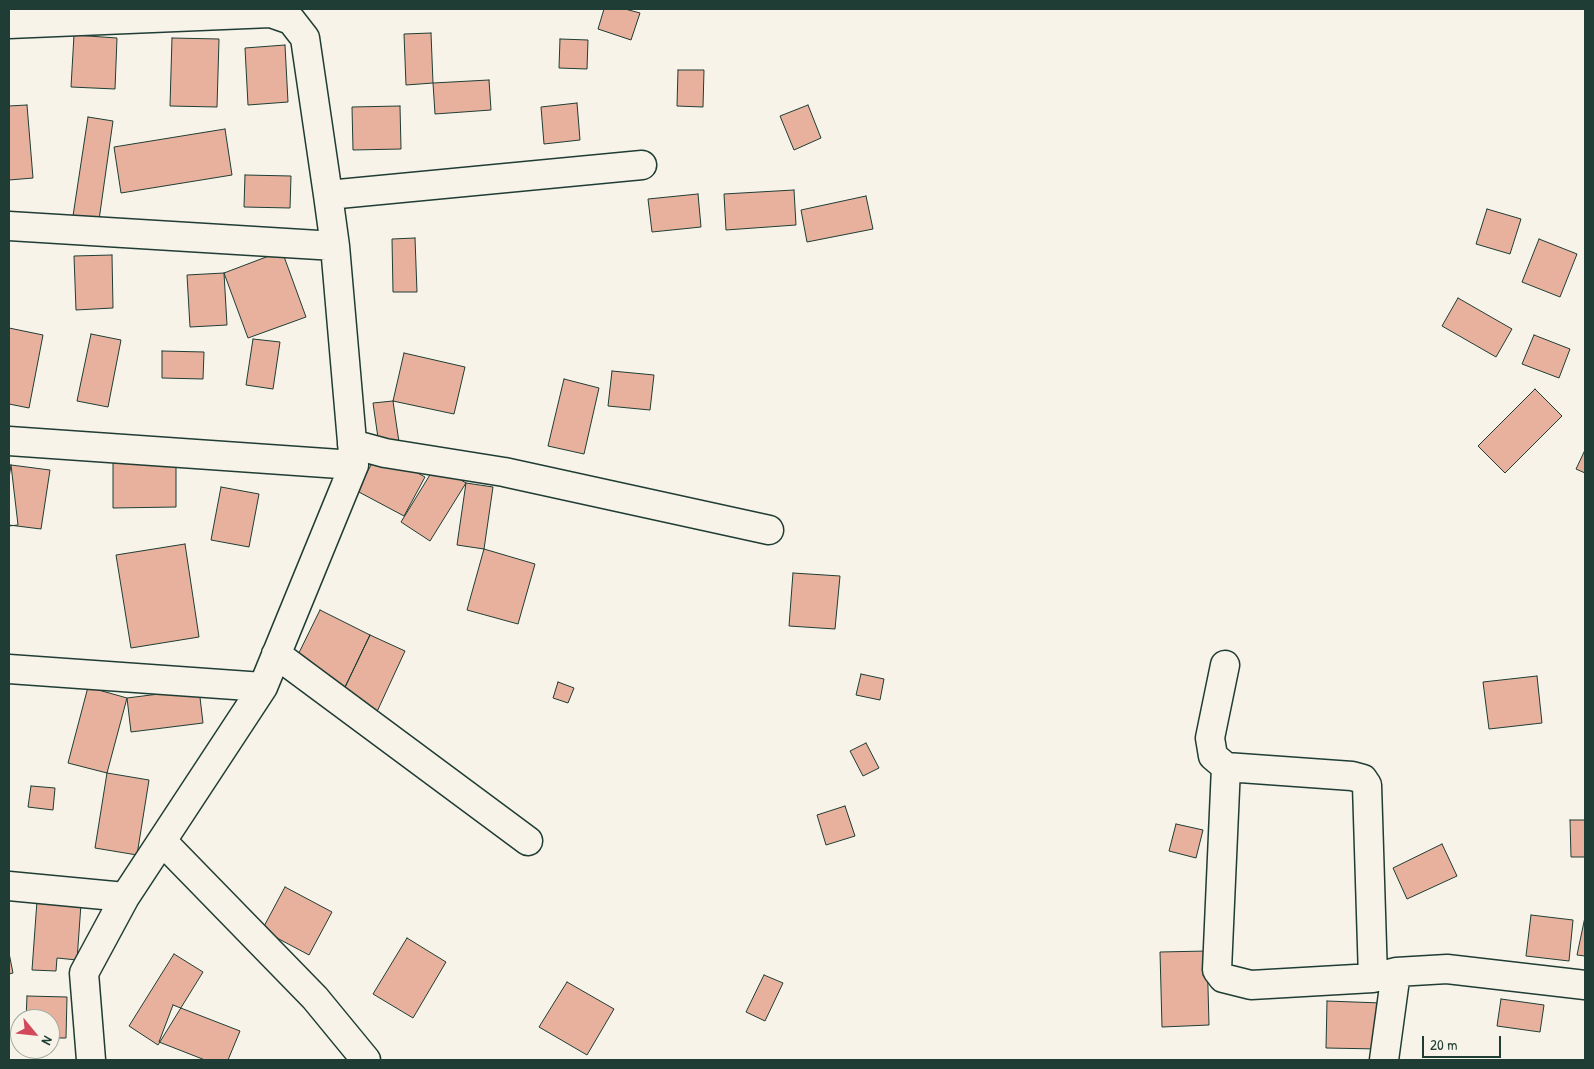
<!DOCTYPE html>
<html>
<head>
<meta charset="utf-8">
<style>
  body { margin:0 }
  #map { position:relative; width:1594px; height:1069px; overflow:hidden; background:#f7f3e8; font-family:"Patrick Hand",sans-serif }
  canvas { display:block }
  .frame { position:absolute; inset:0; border:10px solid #1f3d34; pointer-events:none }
  .north { position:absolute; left:10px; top:1009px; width:50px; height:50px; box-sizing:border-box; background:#f7f3e8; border:1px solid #a1aaa0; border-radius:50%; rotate:118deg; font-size:14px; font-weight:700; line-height:20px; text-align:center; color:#1f3d34 }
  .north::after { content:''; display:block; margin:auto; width:18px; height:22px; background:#d1495b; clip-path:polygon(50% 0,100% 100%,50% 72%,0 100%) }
  .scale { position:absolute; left:1422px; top:1036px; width:79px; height:22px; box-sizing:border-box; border:2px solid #1f3d34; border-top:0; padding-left:6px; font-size:15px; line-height:18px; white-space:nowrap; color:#1f3d34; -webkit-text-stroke:4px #f7f3e8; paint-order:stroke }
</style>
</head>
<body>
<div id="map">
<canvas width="1594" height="1069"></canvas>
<div class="frame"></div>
<div class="north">N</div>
<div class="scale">20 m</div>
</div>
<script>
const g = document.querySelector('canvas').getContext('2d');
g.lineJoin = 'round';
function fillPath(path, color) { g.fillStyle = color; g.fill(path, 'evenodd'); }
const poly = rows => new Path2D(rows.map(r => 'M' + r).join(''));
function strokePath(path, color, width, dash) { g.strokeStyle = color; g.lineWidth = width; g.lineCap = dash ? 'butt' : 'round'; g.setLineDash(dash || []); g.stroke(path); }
const building = poly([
  [604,9,625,9,640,13,631,40,598,29,604,9],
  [431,33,433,83,406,85,404,34,431,33],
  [74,35,117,38,115,89,71,87,74,35],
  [172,38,219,39,217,107,170,106,172,38],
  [560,39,588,40,587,69,559,68,560,39],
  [285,45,288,102,248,105,245,48,285,45],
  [678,70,704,70,703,107,677,106,678,70],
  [489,80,491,110,435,114,433,83,489,80],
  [577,103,580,140,544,144,541,107,577,103],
  [27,105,33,178,9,180,9,106,27,105],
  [808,105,821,138,794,150,780,116,808,105],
  [400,106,401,149,353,150,352,107,400,106],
  [88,117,113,121,99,220,73,216,88,117],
  [225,129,232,175,121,193,114,147,225,129],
  [245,175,291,176,290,208,244,207,245,175],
  [794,190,796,225,726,230,724,194,794,190],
  [698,194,701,227,652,232,648,199,698,194],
  [866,196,873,229,807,242,801,210,866,196],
  [1487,209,1521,219,1510,254,1476,244,1487,209],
  [415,238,417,292,393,292,392,239,415,238],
  [1539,239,1577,254,1560,297,1522,282,1539,239],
  [282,251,306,317,248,338,224,273,282,251],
  [112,255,113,308,76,310,74,256,112,255],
  [224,273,227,325,190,327,187,275,224,273],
  [1458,298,1512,329,1496,357,1442,326,1458,298],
  [9,328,43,335,29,408,9,404,9,328],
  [91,334,121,340,108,407,77,401,91,334],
  [1534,335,1570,349,1559,378,1522,364,1534,335],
  [253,339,280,342,273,389,246,385,253,339],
  [162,351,204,352,203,379,162,378,162,351],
  [404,353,465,367,454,414,393,401,404,353],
  [612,371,654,375,650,410,608,406,612,371],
  [564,379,599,388,584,454,548,446,564,379],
  [1535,389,1562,416,1505,473,1478,446,1535,389],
  [393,401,399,442,379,445,373,403,393,401],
  [1585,450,1585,473,1576,469,1585,450],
  [378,452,425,477,404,516,357,491,378,452],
  [176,458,176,507,113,508,113,459,176,458],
  [9,465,11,465,18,525,9,526,9,465],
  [11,465,50,470,41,529,9,525,9,478,11,465],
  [436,465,466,483,430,541,401,522,436,465],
  [466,483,493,487,484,549,457,545,466,483],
  [221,487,259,494,249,547,211,540,221,487],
  [185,544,199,637,131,648,116,555,185,544],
  [484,549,535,564,518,624,467,610,484,549],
  [793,573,840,576,835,629,789,626,793,573],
  [320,610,370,635,344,689,293,665,320,610],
  [370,635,405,651,375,716,339,700,370,635],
  [861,674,884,679,880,700,856,695,861,674],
  [1537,676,1542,723,1489,729,1483,682,1537,676],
  [558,682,574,688,568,703,553,698,558,682],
  [88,687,127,698,107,773,68,763,88,687],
  [199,689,203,723,131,732,127,698,199,689],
  [866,743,879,768,863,776,850,751,866,743],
  [107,773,149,780,137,855,95,848,107,773],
  [31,786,55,788,53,810,28,807,31,786],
  [845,806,855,836,826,845,817,815,845,806],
  [1570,820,1585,820,1585,857,1571,857,1570,820],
  [1176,824,1203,830,1196,858,1169,851,1176,824],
  [1442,844,1457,876,1407,899,1393,868,1442,844],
  [285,887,332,912,309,955,262,930,285,887],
  [37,901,81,904,77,960,57,958,56,971,32,970,37,901],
  [1531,915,1573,920,1569,961,1526,956,1531,915],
  [1585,917,1585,956,1577,955,1585,917],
  [407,938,446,962,413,1018,373,994,407,938],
  [1207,951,1209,1025,1162,1027,1160,952,1207,951],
  [9,953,13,973,9,974,9,953],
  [174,954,203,972,158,1045,129,1026,174,954],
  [764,975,783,983,765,1021,746,1012,764,975],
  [567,982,614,1009,587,1055,539,1027,567,982],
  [27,996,67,997,66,1038,50,1038,50,1019,26,1019,27,996],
  [1501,999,1544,1005,1540,1032,1497,1026,1501,999],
  [1327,1001,1381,1003,1379,1049,1326,1048,1327,1001],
  [173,1005,240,1031,228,1060,205,1060,159,1042,173,1005]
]);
fillPath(building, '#e8b19e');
strokePath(building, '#1f3d34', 1);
const street = poly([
  [9,24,271,13,291,20,305,38,328,195,335,246,354,465,263,687,125,897,84,973,91,1060],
  [328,195,642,165],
  [9,226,335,246],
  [9,441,354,465],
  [352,444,385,453,504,472,769,530],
  [276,654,528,841],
  [1225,665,1210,738,1213,756,1226,767,1217,970,1223,978,1251,985,1373,978,1396,972,1447,969,1585,985],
  [9,669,263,687],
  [1226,767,1352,776,1363,779,1367,785,1373,978],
  [162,841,315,998,366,1060],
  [9,886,125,897],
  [1384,1060,1396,972]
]);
strokePath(street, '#1f3d34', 31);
strokePath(street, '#f7f3e8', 28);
</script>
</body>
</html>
